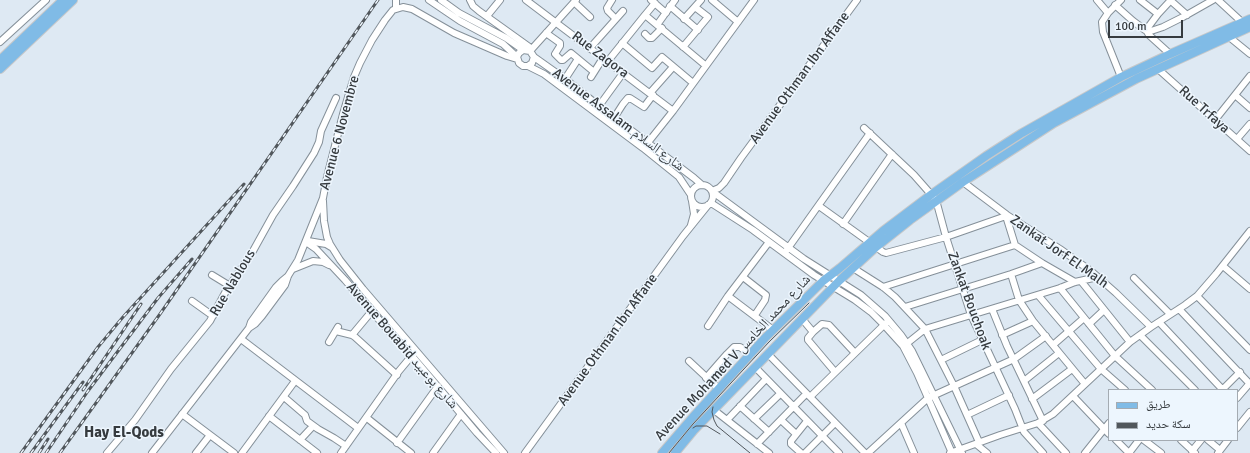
<!DOCTYPE html>
<html>
<head>
<meta charset="utf-8">
<style>
  body { margin:0 }
  #map { position:relative; width:1250px; height:453px; overflow:hidden; background:#dee9f3; font-family:Signika,"Noto Naskh Arabic",sans-serif }
  canvas { display:block }
  .legend { position:absolute; left:1108px; top:389px; width:130px; height:52px; box-sizing:border-box; background:#edf6fe; border:1px solid #a4abb2; margin:0; padding:5px 7px; list-style:none; font-size:12px; color:#363b3f }
  .legend li { display:flex; align-items:center; gap:8px; height:20px }
  .legend b { width:20px; border:1px solid #a4abb2 }
  .scale { position:absolute; left:1108px; top:20px; width:75px; height:18px; box-sizing:border-box; border:2px solid #363b3f; border-top:0; padding-left:5px; font-size:12px; line-height:14px; white-space:nowrap; color:#363b3f; -webkit-text-stroke:3px #edf6fe; paint-order:stroke }
</style>
</head>
<body>
<div id="map">
<canvas width="1250" height="453"></canvas>
<ul class="legend">
<li><b style="height:5px;background:#80bbe6"></b>طريق</li>
<li><b style="height:5px;background:#51575c"></b>سكة حديد</li>
</ul>
<div class="scale">100 m</div>
</div>
<script>
const g = document.querySelector('canvas').getContext('2d');
g.lineJoin = 'round';
const poly = rows => new Path2D(rows.map(r => 'M' + r).join(''));
function strokePath(path, color, width, dash) { g.strokeStyle = color; g.lineWidth = width; g.lineCap = dash ? 'butt' : 'round'; g.setLineDash(dash || []); g.stroke(path); }
function drawText(font, color, halo, rows, align = 'center') {
  g.font = font + ' Signika,"Noto Naskh Arabic",sans-serif'; g.lineWidth = 3; g.setLineDash([]); g.textBaseline = 'middle'; g.strokeStyle = halo; g.fillStyle = color; for (const [text, x, y, turn = 0] of rows) {
    g.save(); g.translate(x, y); g.rotate((+turn || 0) * Math.PI / 180); g.textAlign = isNaN(turn) ? turn : align; if (halo) g.strokeText(text, 0, 0); g.fillText(text, 0, 0); g.restore();
  }
}
const minor = poly([
  [429,0,460,21,503,44,517,57],
  [441,0,459,13,506,38,523,50],
  [470,0,473,6,479,11,532,49],
  [526,0,673,111],
  [612,0,607,8,608,11,615,18],
  [651,0,666,13],
  [712,0,738,22],
  [1097,0,1108,13],
  [1121,0,1108,13,1102,22,1103,32,1121,77],
  [1140,0,1158,14],
  [1170,0,1187,15],
  [1218,0,1244,24],
  [574,2,590,17],
  [1115,5,1133,21,1145,30,1151,31,1163,27,1183,17,1213,0],
  [670,6,698,30],
  [396,8,396,0],
  [645,15,655,3],
  [487,16,500,0],
  [684,19,701,0],
  [657,25,675,0],
  [546,33,560,43,560,46,555,54,561,60,563,60,571,53,594,72],
  [645,34,649,38,652,38,662,28],
  [1228,36,1250,54],
  [0,42,46,0],
  [622,43,652,68,662,57,693,83],
  [683,47,708,17,695,7],
  [590,48,623,11],
  [530,51,576,0],
  [1170,54,1149,35,1146,30,1158,14,1171,0],
  [534,57,565,79,599,106,694,178,702,185],
  [608,61,645,15,705,65],
  [528,66,532,63,534,57,530,51,523,50,519,53,517,57,519,63,523,66,528,66,544,74,643,148,679,177,691,195],
  [1158,69,1250,151],
  [591,77,603,58],
  [565,79,578,59],
  [650,93,673,67],
  [1235,95,1250,108],
  [599,106,623,73],
  [614,118,623,104,628,98,630,98,644,107,653,95],
  [1215,120,1250,76],
  [864,128,914,175,936,200,946,237,971,315,1015,409,1024,432,1043,453],
  [1237,139,1250,124],
  [646,145,673,111,754,0],
  [963,182,1007,215,1060,249,1091,271,1116,293,1151,327],
  '691 196a11 11 0 1 1 22 0a11 11 0 1 1-22 0Z',
  [712,191,719,188,724,183,741,158,857,0],
  [713,192,804,259,861,295,885,316,901,335,912,351,962,453],
  [323,201,324,221,327,237,330,244,340,260,363,289,504,453],
  [711,203,753,230,814,275,855,300,871,312,884,325,903,346,917,373,952,453],
  [819,206,883,252,886,253,946,237,1006,216,1007,215],
  [1006,216,1015,245,1042,263,1075,282],
  [843,224,892,154],
  [691,225,694,214,692,201],
  [308,241,326,244,331,247],
  [306,242,316,249,345,280,392,335,412,356,477,433,496,453],
  [786,251,870,133],
  [1223,266,1250,289],
  [853,268,883,287,895,297,925,329,954,386,979,442],
  [293,269,313,261,323,262,329,265],
  [1011,274,1019,300,1033,321,1085,384],
  [212,275,230,286],
  [743,277,766,295,765,300,755,315],
  [1134,278,1170,314],
  [1081,281,1130,342],
  [883,287,1015,245],
  [1060,288,1115,356,1152,390],
  [1038,295,1101,369,1125,390],
  [728,296,773,330],
  [1197,296,1250,350],
  [192,301,213,316],
  [905,307,1011,274,1042,263],
  [992,309,1007,346,1043,421],
  [1179,309,1250,384],
  [803,320,813,332],
  [1159,322,1223,390],
  [1089,324,1104,310],
  [708,326,728,296,769,242],
  [249,328,255,324,262,316,285,285,288,276,298,260,323,198,327,177,343,114,354,77,360,63,372,40,385,20,393,10,403,7,412,9,454,33,507,56,517,59],
  [336,331,352,335,355,337,397,375],
  [352,335,372,311],
  [1002,335,1033,321],
  [1140,335,1195,390],
  [241,339,358,428],
  [329,342,338,327],
  [905,345,925,329,1060,288,1075,282,1098,277],
  [1053,345,1084,318],
  [768,354,865,453],
  [941,360,982,340],
  [689,361,719,389],
  [755,367,839,453],
  [835,372,808,340,808,338,813,332,822,324,829,325,855,353],
  [706,378,727,354,734,347,740,347,751,355],
  [1024,381,1059,353],
  [1222,390,1240,372],
  [1073,396,1109,434],
  [284,397,305,415,307,421,318,429,334,438,346,446],
  [810,397,886,323],
  [1237,398,1250,383],
  [1032,399,1072,369],
  [740,406,769,432],
  [714,410,769,453],
  [182,414,234,453],
  [967,415,1009,395],
  [269,416,317,453],
  [367,418,411,453],
  [754,419,780,394],
  [727,420,766,379],
  [781,420,796,434],
  [901,423,914,453],
  [1038,423,1066,453],
  [1237,428,1250,412],
  [300,440,313,426],
  [1116,440,1129,453],
  [1144,440,1161,453],
  [1181,440,1195,453],
  [1208,440,1220,450],
  [397,443,438,386],
  [757,444,806,394],
  [976,444,987,453],
  [1192,451,1201,440],
  [107,453,135,420,171,369,210,321,226,291,253,251,273,215,293,186,314,153,319,142,321,131,336,98],
  [152,453,249,328,251,322,276,287,282,281,288,276],
  [196,453,210,435],
  [242,453,295,381],
  [341,453,399,371,414,353],
  [433,453,461,414],
  [525,453,683,236,708,205],
  [801,453,791,444,791,441,807,421],
  [805,453,835,423],
  [868,453,928,398,1014,359,1046,336],
  [950,453,1000,435,1038,423,1053,414,1130,342,1151,327,1185,305,1197,296,1216,274,1250,231],
  [1085,453,1109,423],
  [1129,453,1139,440],
  [1218,453,1228,440]
]);
const major = poly([
  [0,60,63,0],
  [0,69,73,0],
  [662,453,693,417,765,338,823,281,840,268,883,231,932,194,986,156,1022,133,1121,77,1170,54,1250,19],
  [675,453,694,430,839,281,876,247,910,220,963,182,1054,123,1136,79,1250,27]
]);
strokePath(minor, '#859099', 8);
strokePath(major, '#c7c8c9', 10);
strokePath(minor, '#fff', 6);
strokePath(major, '#80bbe6', 8);
strokePath(poly([
  [713,407,712,412,714,420,717,426,750,453],
  [693,428,696,426,707,426,720,434],
  [669,453,693,424,769,342,809,303]
]), '#51575c', 1);
const rail = poly([
  [83,390,141,304],
  [21,453,98,347,123,317,244,184],
  [31,453,83,382],
  [39,453,48,439],
  [46,453,88,391,158,298,192,259],
  [60,453,160,314,378,0]
]);
strokePath(rail, '#51575c', 3);
strokePath(rail, '#edf6fe', 1.5, [4.5]);
drawText('14px', '#363b3f', '#edf6fe', [
  ["Rue Zagora",600,55,37],
  ["Avenue Othman Ibn Affane",800,78,-54],
  ["Rue Trfaya",1204,110,42],
  ["Avenue Assalam شارع السلام",618,120,37],
  ["Avenue 6 Novembre",340,133,-75],
  ["Zankat Jorf El Malh",1059,252,35],
  ["Rue Nablous",233,283,-59],
  ["Zankat Bouchoak",969,301,70],
  ["Avenue Othman Ibn Affane",608,340,-54],
  ["Avenue Bouabid شارع بوعبيد",402,346,49],
  ["Avenue Mohamed V شارع محمد الخامس",733,358,-47]
]);
drawText('bold 15px', '#363b3f', '#edf6fe', [
  ["Hay El-Qods",124,433]
]);
</script>
</body>
</html>
